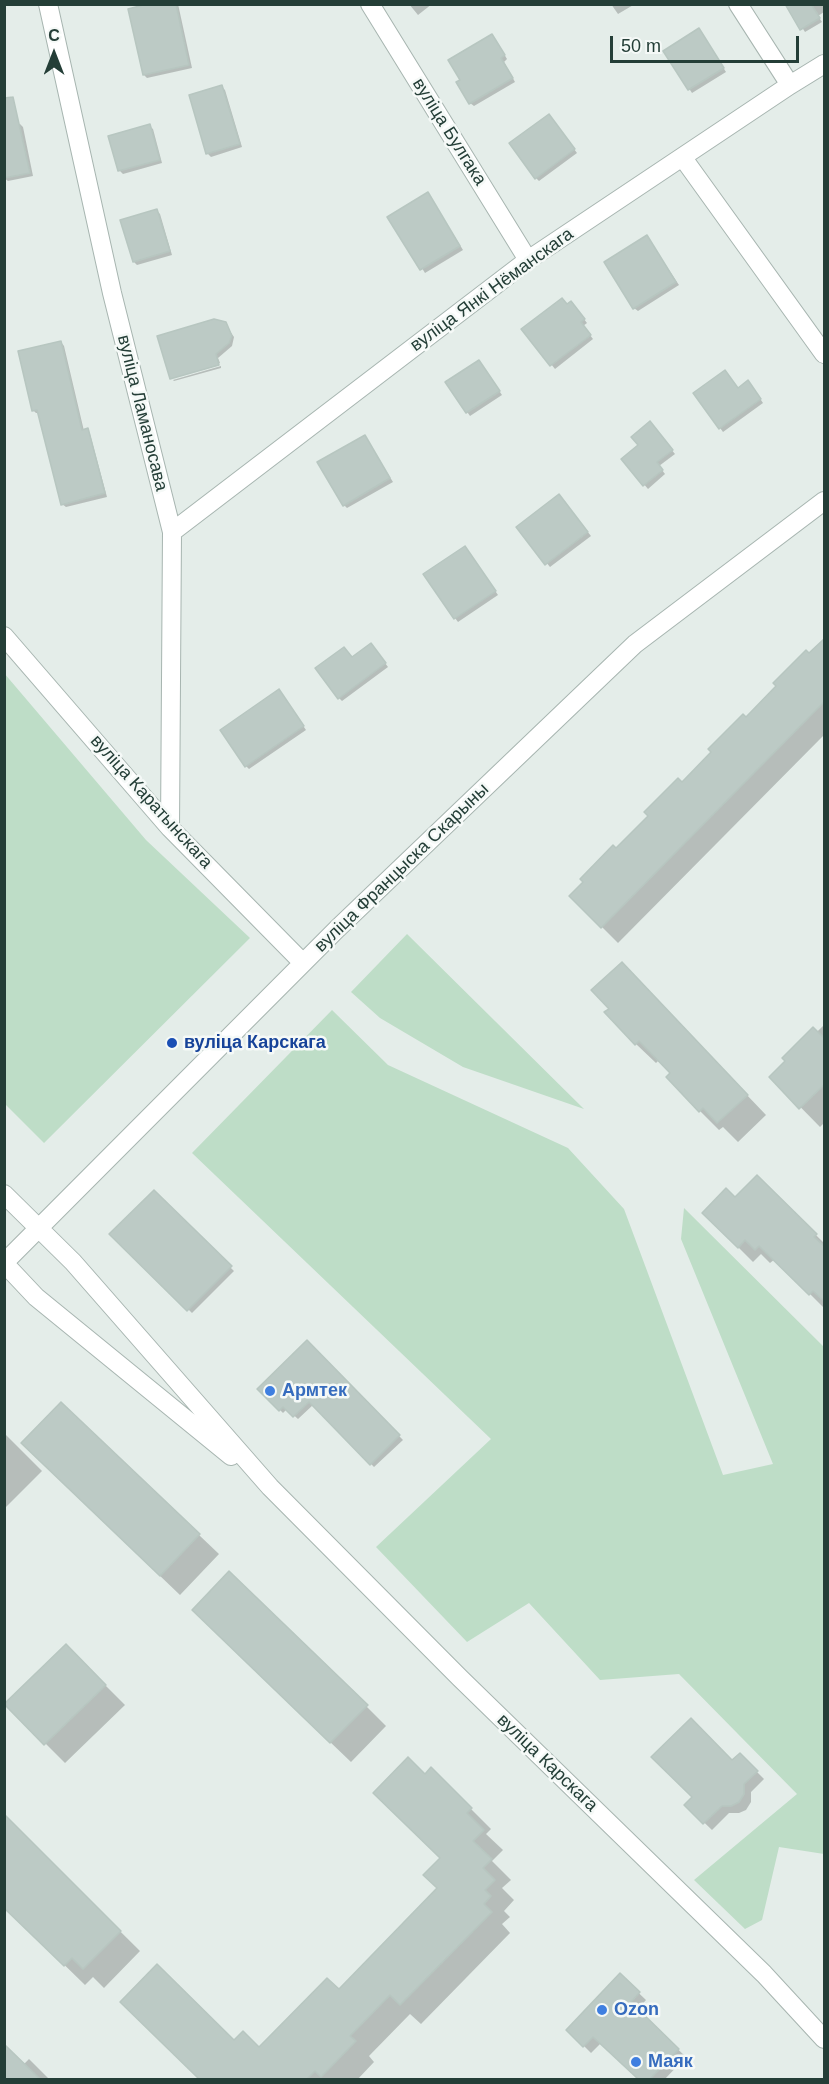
<!DOCTYPE html>
<html>
<head>
<meta charset="utf-8">
<style>
  body { margin:0 }
  #map { position:relative; width:829px; height:2084px; overflow:hidden; background:#e4ede9; font-family:Arial,sans-serif }
  canvas { display:block }
  .frame { position:absolute; inset:0; border:6px solid #243e37; pointer-events:none }
  .north { position:absolute; left:24px; top:24px; width:60px; height:60px; -webkit-text-stroke:4px #f5f9f7; paint-order:stroke; rotate:0deg; font-size:16px; font-weight:700; line-height:24px; text-align:center; color:#243e37 }
  .north::after { content:''; display:block; margin:auto; width:21px; height:27px; background:#243e37; clip-path:polygon(50% 0,100% 100%,50% 72%,0 100%) }
  .scale { position:absolute; left:610px; top:36px; width:189px; height:27px; box-sizing:border-box; border:3px solid #243e37; border-top:0; padding-left:8px; font-size:18px; line-height:21px; white-space:nowrap; color:#243e37; -webkit-text-stroke:4px #f5f9f7; paint-order:stroke }
</style>
</head>
<body>
<div id="map">
<canvas width="829" height="2084"></canvas>
<div class="frame"></div>
<div class="north">С</div>
<div class="scale">50 m</div>
</div>
<script>
const g = document.querySelector('canvas').getContext('2d');
g.lineJoin = 'round';
function fillPath(path, color) { g.fillStyle = color; g.fill(path, 'evenodd'); }
const poly = rows => new Path2D(rows.map(r => 'M' + r).join(''));
function strokePath(path, color, width, dash) { g.strokeStyle = color; g.lineWidth = width; g.lineCap = dash ? 'butt' : 'round'; g.setLineDash(dash || []); g.stroke(path); }
function drawText(font, color, halo, rows, align = 'center') {
  g.font = font + ' Arial,sans-serif'; g.lineWidth = 5; g.setLineDash([]); g.textBaseline = 'middle'; g.strokeStyle = halo; g.fillStyle = color; for (const [text, x, y, turn = 0] of rows) {
    g.save(); g.translate(x, y); g.rotate((+turn || 0) * Math.PI / 180); g.textAlign = isNaN(turn) ? turn : align; if (halo) g.strokeText(text, 0, 0); g.fillText(text, 0, 0); g.restore();
  }
}
fillPath(poly([
  [4,673,146,840,250,938,44,1143,5,1104],
  [407,934,584,1109,463,1067,380,1018,351,992],
  [332,1010,388,1065,568,1148,624,1209,723,1475,773,1464,681,1239,684,1208,824,1347,824,1854,779,1847,762,1920,745,1929,694,1880,797,1794,679,1674,600,1680,529,1603,467,1642,376,1547,491,1439,192,1153]
]), '#beddc7');
fillPath(poly([
  [154,4,178,4,192,68,147,78,144,75],
  [409,4,432,4,418,15],
  [611,4,635,4,618,14],
  [791,4,824,4,824,12,818,16,822,22,805,32,788,6],
  [702,34,726,72,692,93,665,52],
  [495,39,507,59,504,62,515,82,474,106,470,103],
  [222,87,225,90,242,147,211,157,207,153],
  [552,119,577,153,539,181,536,178],
  [20,124,23,127,33,176,8,181,4,178,4,127],
  [149,126,153,129,162,163,123,174,120,171,110,137],
  [431,198,463,250,425,273,390,217],
  [156,210,160,214,172,255,137,265,134,262],
  [647,237,679,285,638,311,634,308],
  [574,306,587,323,583,326,593,339,555,369,523,329],
  [225,324,234,337,232,346,218,358,220,363,171,377],
  [61,342,64,346,84,431,87,430,90,434,107,497,66,507,62,504,39,413,36,413,33,410],
  [482,365,502,395,470,416,447,383],
  [221,366,221,368,174,381,173,380],
  [751,385,763,403,723,432,695,393,738,389],
  [653,427,675,454,659,466,665,474,648,489,623,459,640,445],
  [365,437,393,482,347,508,344,505],
  [562,500,591,536,550,567,518,528],
  [468,551,498,595,458,622,455,618],
  [824,640,824,735,618,943,571,896],
  [374,648,388,667,342,701,339,698,352,659],
  [282,695,306,730,249,769,246,766],
  [641,984,766,1115,738,1142,723,1127,719,1130,700,1111,672,1073,659,1060,656,1063,636,1044],
  [824,1025,824,1123,820,1127,771,1077],
  [757,1177,824,1243,824,1308,775,1259,770,1263,761,1254,753,1262,704,1213,735,1199],
  [154,1192,234,1271,192,1313,112,1234],
  [307,1342,403,1440,374,1467,313,1405,298,1419,287,1409,283,1413,259,1389],
  [4,1433,42,1471,4,1509],
  [42,1463,199,1535,219,1554,180,1595],
  [213,1630,366,1706,386,1726,351,1762],
  [66,1646,125,1705,65,1763,6,1704],
  [740,1755,764,1779,751,1792,751,1802,746,1810,739,1813,729,1813,712,1830,686,1805],
  [431,1769,491,1829,486,1834,503,1850,492,1861,511,1880,502,1888,514,1900,504,1911,510,1917,502,1924,510,1933,421,2024,410,2014,369,2056,374,2062,357,2080,201,2080,122,2002,234,2042,259,2049,339,1992,439,1888,442,1858,425,1776],
  [4,1816,140,1951,104,1988,93,1977,85,1985,4,1906],
  [620,1975,646,2000,637,2010,686,2057,664,2080,640,2080,601,2043,591,2053,568,2030],
  [4,2049,23,2065,29,2059,50,2080,4,2080]
]), '#0003');
const building = poly([
  [147,4,176,4,189,65,143,75,128,9,147,4],
  [785,4,811,4,820,18,800,30,785,4],
  [699,28,724,68,688,90,663,51,699,28],
  [492,34,505,55,501,58,513,78,469,104,456,82,460,80,448,60,492,34],
  [222,85,240,144,206,154,189,95,222,85],
  [13,97,30,173,4,178,4,98,13,97],
  [549,114,575,149,535,179,509,143,549,114],
  [150,124,160,160,118,171,108,136,150,124],
  [428,192,460,246,420,270,387,217,428,192],
  [157,209,170,251,133,262,120,220,157,209],
  [647,235,676,282,633,309,604,262,647,235],
  [562,298,567,304,571,301,585,319,581,322,591,335,550,366,521,329,562,298],
  [214,319,226,322,232,336,229,343,216,354,219,365,170,379,157,336,214,319],
  [61,341,82,430,88,428,105,493,61,505,37,410,32,411,18,351,61,341],
  [479,360,500,391,466,413,445,382,479,360],
  [725,370,738,388,748,380,761,399,719,429,693,393,725,370],
  [650,421,673,450,657,462,663,470,643,486,621,459,638,445,631,437,650,421],
  [365,435,390,478,343,506,317,462,365,435],
  [559,494,588,532,545,565,516,527,559,494],
  [465,546,496,591,454,619,423,574,465,546],
  [825,638,825,701,601,928,569,896,583,882,580,879,613,845,616,848,648,816,644,812,678,778,682,782,711,752,708,749,743,714,746,717,776,686,773,683,806,650,809,653,825,638],
  [371,643,386,663,338,699,315,668,344,647,352,657,371,643],
  [279,689,304,726,245,767,220,730,279,689],
  [622,962,748,1095,717,1123,703,1108,699,1112,666,1077,670,1073,639,1041,635,1045,604,1012,609,1009,591,990,622,962],
  [813,1027,825,1039,825,1084,799,1109,769,1077,785,1061,782,1058,813,1027],
  [757,1175,817,1234,814,1237,825,1247,825,1302,813,1291,809,1295,759,1246,755,1250,745,1240,738,1248,702,1213,726,1188,735,1197,757,1175],
  [154,1190,232,1266,187,1311,109,1234,154,1190],
  [307,1340,400,1435,370,1465,309,1402,293,1417,283,1407,279,1411,257,1389,307,1340],
  [61,1402,200,1534,160,1576,21,1443,61,1402],
  [229,1571,368,1705,330,1743,192,1610,229,1571],
  [66,1644,106,1685,44,1745,4,1704,66,1644],
  [691,1718,732,1760,740,1753,758,1771,744,1784,744,1794,739,1802,731,1806,722,1806,703,1824,684,1805,692,1797,651,1757,691,1718],
  [408,1757,425,1774,431,1767,472,1808,467,1813,484,1830,473,1841,492,1859,483,1868,495,1880,485,1890,491,1896,484,1904,492,1912,400,2005,390,1995,350,2036,356,2041,321,2077,315,2071,307,2079,199,2079,120,2002,157,1964,234,2040,243,2031,259,2047,327,1978,339,1989,437,1888,423,1875,440,1858,373,1793,408,1757],
  [4,1814,121,1931,83,1969,72,1958,64,1966,4,1908,4,1814],
  [620,1973,640,1992,631,2002,679,2049,650,2079,638,2079,593,2037,583,2047,566,2030,620,1973],
  [4,2044,40,2079,4,2079,4,2044]
]);
fillPath(building, '#bccac5');
strokePath(building, '#b7c6c0', 1.5);
const minor = poly([
  [48,4,112,293,172,532,170,828],
  [370,4,528,260],
  [738,4,790,85],
  [683,158,824,354],
  [172,532,528,260,790,85,824,64],
  [4,636,170,828,303,963],
  [4,1194,73,1262,270,1487,460,1678,764,1974,824,2039],
  [4,1263,337,929,635,644,824,501],
  [4,1263,36,1297,231,1456]
]);
strokePath(minor, '#a7b5b0', 20);
strokePath(minor, '#fff', 18);
for (const [x, y, r, color] of [
  [172,1043,6,"#1a4fb4"],
  [270,1391,6,"#3f7fe0"],
  [602,2010,6,"#3f7fe0"],
  [636,2062,6,"#3f7fe0"]
]) { const dot = new Path2D(); dot.arc(x, y, r, 0, 2 * Math.PI); g.fillStyle = color; g.fill(dot); strokePath(dot, '#f5f9f7', 2); }
drawText('18px', '#243e37', '#f5f9f7', [
  ["вуліца Булгака",449,132,58],
  ["вуліца Янкі Нёманскага",492,290,-36],
  ["вуліца Ламаносава",142,413,76],
  ["вуліца Каратынскага",151,802,48],
  ["вуліца Францыска Скарыны",402,868,-44],
  ["вуліца Карскага",547,1763,44]
]);
drawText('bold 18px', '#164399', '#f5f9f7', [
  ["вуліца Карскага",184,1043]
], 'left');
drawText('bold 18px', '#366cbe', '#f5f9f7', [
  ["Армтек",282,1391],
  ["Ozon",614,2010],
  ["Маяк",648,2062]
], 'left');
</script>
</body>
</html>
